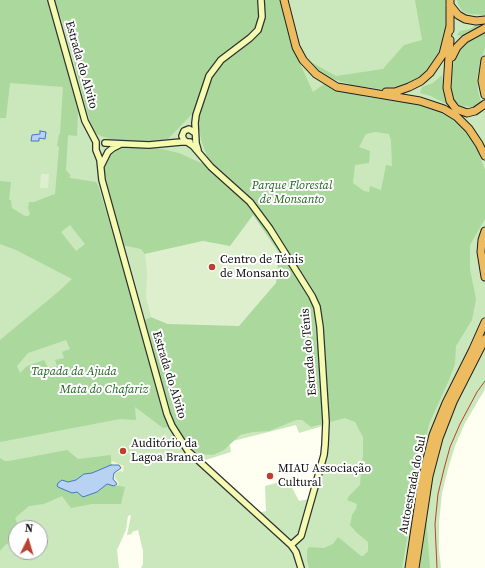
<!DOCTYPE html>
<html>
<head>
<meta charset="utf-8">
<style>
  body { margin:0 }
  #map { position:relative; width:485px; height:568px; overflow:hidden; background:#fefef1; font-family:"Source Serif 4",serif }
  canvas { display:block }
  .north { position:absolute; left:8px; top:520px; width:40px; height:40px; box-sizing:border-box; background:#fff; border:1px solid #9f9f9f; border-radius:50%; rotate:5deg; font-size:11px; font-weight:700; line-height:16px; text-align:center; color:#0f0f0f }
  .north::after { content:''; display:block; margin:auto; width:14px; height:18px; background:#b8422d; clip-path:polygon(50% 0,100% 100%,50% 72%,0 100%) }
</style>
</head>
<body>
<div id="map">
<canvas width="485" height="568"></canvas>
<div class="north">N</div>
</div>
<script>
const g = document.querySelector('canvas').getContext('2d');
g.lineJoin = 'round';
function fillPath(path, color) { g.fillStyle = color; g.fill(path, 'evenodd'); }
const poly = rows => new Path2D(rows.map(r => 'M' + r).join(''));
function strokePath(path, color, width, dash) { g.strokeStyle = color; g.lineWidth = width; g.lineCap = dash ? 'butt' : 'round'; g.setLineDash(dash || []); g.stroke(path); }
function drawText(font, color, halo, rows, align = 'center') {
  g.font = font + ' "Source Serif 4",serif'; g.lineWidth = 4; g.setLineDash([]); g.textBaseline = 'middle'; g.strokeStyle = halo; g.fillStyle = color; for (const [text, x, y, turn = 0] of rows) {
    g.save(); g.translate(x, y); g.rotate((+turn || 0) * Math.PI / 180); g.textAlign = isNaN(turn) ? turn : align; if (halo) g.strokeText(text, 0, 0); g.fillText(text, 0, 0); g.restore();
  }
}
fillPath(poly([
  [0,0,485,0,485,389,465,423,455,446,448,469,442,493,439,522,439,550,441,568,141,568,143,564,143,551,138,530,132,532,132,534,127,535,131,515,128,516,126,530,117,550,119,568,0,568],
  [296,425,299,433,326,425,325,447,310,499,299,501,288,480,265,486,266,511,255,514,199,462,231,452,229,442],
  [16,528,40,528,40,552,16,552]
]), '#cae8bc');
fillPath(poly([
  [0,0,48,0,78,111,77,136,68,135,66,170,71,176,69,177,70,178,96,182,98,185,130,291,138,310,172,426,163,428,135,407,136,420,120,419,0,442,0,340,58,292,72,279,16,250,0,244,0,181,11,182,9,200,11,200,12,208,25,216,28,216,30,214,28,208,29,202,34,202,55,194,59,147,57,146,59,134,60,134,63,87,10,83,6,118,0,118],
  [70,225,85,244,76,251,61,232],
  [66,340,70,349,62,352,64,358,55,360,57,366,48,368,44,360,27,366,20,373,17,366,28,353],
  [54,0,280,0,291,44,313,92,324,84,339,91,367,97,423,105,452,116,474,141,485,170,485,219,470,245,470,269,476,299,472,320,456,346,455,364,449,380,429,424,420,465,402,568,309,568,307,560,307,550,309,547,324,548,333,544,338,537,361,556,363,556,368,551,368,542,357,533,350,525,352,515,356,509,357,504,347,500,349,496,360,485,362,461,363,456,363,437,355,422,345,418,311,427,302,420,296,420,269,431,253,432,240,435,224,450,213,455,199,454,190,446,178,430,172,419,169,405,143,321,151,317,168,324,276,283,278,262,282,257,203,241,145,254,141,249,122,245,103,170,106,160,112,153,117,149,128,146,162,149,179,153,201,163,205,163,208,161,208,158,202,143,199,129,198,115,195,113,192,114,168,139,153,141,135,142,112,140,101,136,93,132,85,104,66,31],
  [375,132,389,134,391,141,392,166,386,165,381,190,370,186,369,192,364,191,353,183,355,165,369,163,370,151,359,147,366,134],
  [415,0,445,0,446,26,445,33,439,56,428,71,416,81,400,87,388,90,351,85,327,77,315,68,309,61,336,76,383,69,404,45,422,40],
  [457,0,485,0,485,15,468,14,462,11,458,4],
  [485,21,485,24,466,34,461,36,457,35,460,31,470,29,477,24],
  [483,32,485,32,485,48,480,63,477,79,478,91,481,102,480,105,475,107,460,106,451,96,450,88,454,61,458,51,466,42],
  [442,75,444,90,448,105,431,96,420,93,422,87,433,83],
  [67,450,78,459,111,455,111,465,92,473,84,474,76,480,68,482,66,490,72,493,77,492,83,497,97,492,107,484,125,487,121,504,92,504,71,508,62,496,44,504,29,506,15,518,18,525,18,528,16,528,16,532,9,537,11,542,5,545,0,551,0,458,5,461,9,461],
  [426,516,430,568,418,568]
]), '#abd89c');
fillPath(poly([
  [112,461,124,466,123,472,120,471,115,473,115,478,119,483,118,485,114,486,117,483,113,479,113,475,115,471,118,471,121,468,119,465,111,465]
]), '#f8f6c0');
fillPath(poly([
  [41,174,49,174,48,188,40,188],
  [253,215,282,257,278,262,276,283,239,326,168,324,151,317,146,297,147,272,145,254,203,241,230,246]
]), '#ddefcd');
const water = poly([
  [40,131,46,132,45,139,39,138,39,141,31,141,32,135,40,134,40,131],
  [111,465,119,465,121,468,114,473,113,479,117,484,114,486,107,484,97,492,83,497,77,492,72,493,58,487,57,486,58,483,62,480,68,482,76,480,84,474,92,473,111,465]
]);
fillPath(water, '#b8d2f3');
strokePath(water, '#4378c7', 1);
const secondary = poly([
  [51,0,85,121,96,142,96,150,100,160,102,180,167,414,172,426,188,451,291,545,296,552,301,568],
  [187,142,193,146,211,167,250,202,270,229,312,296,317,307,320,327,326,422,325,445,324,455,301,536,291,545],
  [187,142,184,140,182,136,184,131,189,129,195,133],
  [105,143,149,145,181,142,190,142],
  [198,150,196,143,195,123,196,115,209,76,221,60,250,38,258,30,262,17,261,0],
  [101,166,108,152,113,148,119,145]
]);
const highway = poly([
  [284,0,296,47,303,60,316,74,337,87,420,101,444,109,457,117,469,129,479,144,485,156],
  [450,0,450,30],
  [450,5,458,15,465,19,476,21,485,20],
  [450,40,447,88,450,101,456,109,467,113,475,111,485,104],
  [452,57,457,47,465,39,485,28],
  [485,60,482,81,485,95],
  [386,92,395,92,409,87,421,81,430,73,443,54,450,26],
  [485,231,482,240,481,252,485,277],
  [409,568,423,475,433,435,446,403,473,349,485,322],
  [415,568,429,476,439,438,453,402,485,339]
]);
strokePath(secondary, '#313131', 8);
strokePath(highway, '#202020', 9);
strokePath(secondary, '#f4fbb0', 5.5);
strokePath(highway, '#edbc60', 7);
strokePath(poly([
  [437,568,435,524,438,494,444,469,450,447,460,424,477,392,485,381]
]), '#b8422d', 1);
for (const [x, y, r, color] of [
  [212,267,4,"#b8422d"],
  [123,451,4,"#b8422d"],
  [270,476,4,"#b8422d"]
]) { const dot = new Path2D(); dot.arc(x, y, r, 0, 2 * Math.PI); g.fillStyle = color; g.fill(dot); strokePath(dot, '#fff', 1.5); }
drawText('12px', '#0f0f0f', '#fff', [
  ["Estrada do Alvito",81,65,74],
  ["Estrada do Ténis",309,352,-95],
  ["Estrada do Alvito",169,375,73],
  ["Autoestrada do Sul",413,485,-79]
]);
drawText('italic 12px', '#226422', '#fff', [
  ["Parque Florestal",292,186],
  ["de Monsanto",292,200],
  ["Tapada da Ajuda",74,372],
  ["Mata do Chafariz",104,390]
]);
drawText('12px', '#0f0f0f', '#fff', [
  ["Centro de Ténis",220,260],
  ["de Monsanto",220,274],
  ["Auditório da",131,444],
  ["Lagoa Branca",131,458],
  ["MIAU Associação",278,469],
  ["Cultural",278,483]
], 'left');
</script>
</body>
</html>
